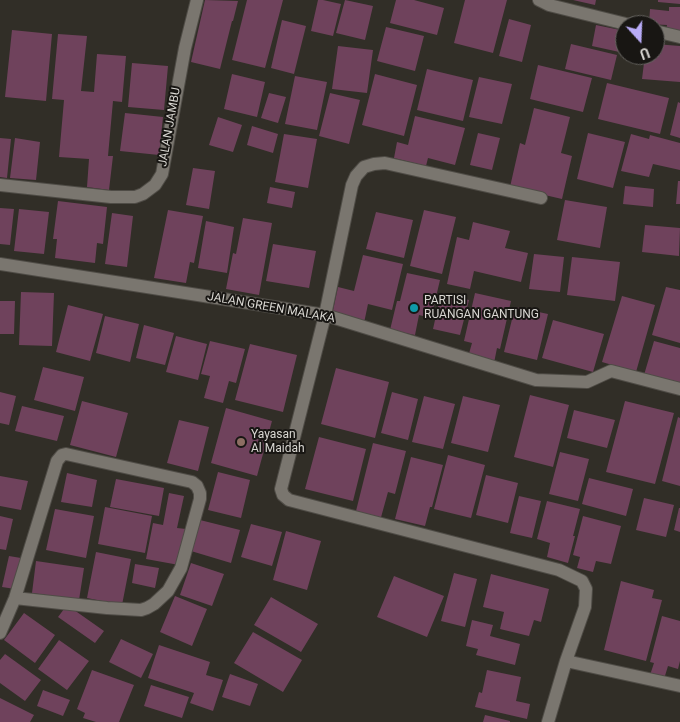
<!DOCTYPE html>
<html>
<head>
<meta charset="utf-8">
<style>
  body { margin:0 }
  #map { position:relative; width:680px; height:722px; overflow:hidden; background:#312e27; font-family:Roboto,sans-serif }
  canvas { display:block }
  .north { position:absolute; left:615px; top:15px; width:50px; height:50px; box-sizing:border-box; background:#181613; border:1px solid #65635f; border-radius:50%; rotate:160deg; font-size:14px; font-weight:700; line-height:20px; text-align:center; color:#d9d7d2 }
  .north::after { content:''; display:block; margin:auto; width:18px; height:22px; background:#b8abf7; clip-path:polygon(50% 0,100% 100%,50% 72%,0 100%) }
</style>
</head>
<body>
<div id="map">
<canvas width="680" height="722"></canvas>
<div class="north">U</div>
</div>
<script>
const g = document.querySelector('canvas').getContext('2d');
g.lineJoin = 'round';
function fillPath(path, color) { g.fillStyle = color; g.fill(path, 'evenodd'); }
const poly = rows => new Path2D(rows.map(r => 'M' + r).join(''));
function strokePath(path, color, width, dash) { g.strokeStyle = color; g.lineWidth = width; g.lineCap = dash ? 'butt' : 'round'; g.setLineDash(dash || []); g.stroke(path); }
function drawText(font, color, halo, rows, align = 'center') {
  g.font = font + ' Roboto,sans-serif'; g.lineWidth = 4; g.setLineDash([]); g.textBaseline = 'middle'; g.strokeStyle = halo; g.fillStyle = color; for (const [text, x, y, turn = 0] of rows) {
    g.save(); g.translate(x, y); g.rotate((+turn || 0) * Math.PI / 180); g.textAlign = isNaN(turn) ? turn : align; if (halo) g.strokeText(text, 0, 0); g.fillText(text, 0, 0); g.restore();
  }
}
fillPath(poly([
  [205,0,238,1,233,21,232,21,220,69,191,62],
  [247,0,283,0,265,68,232,60],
  [318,0,323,0,341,4,333,36,311,31],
  [345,0,373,6,365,40,336,33],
  [396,0,414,0,444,8,437,35,390,23],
  [465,0,507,0,493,53,454,43],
  [573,0,596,0,595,5],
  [658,0,680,0,680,4,658,2],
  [669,7,680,7,680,32,666,31,667,25,649,24,650,9,669,11],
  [509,19,531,25,522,62,499,56],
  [282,20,306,26,294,74,271,68],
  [596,25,625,31,625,46,624,53,592,46],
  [386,27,424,36,415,71,377,61],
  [12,30,52,34,46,101,5,97],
  [58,34,87,36,81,91,94,92,97,54,126,56,122,102,113,101,108,156,113,156,109,190,87,187,89,159,59,157,64,100,52,99],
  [571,44,617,55,611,80,565,69],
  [655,44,680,46,680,82,642,79,645,55,655,55],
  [338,46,373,50,367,93,332,89],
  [132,63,168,66,164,110,128,107],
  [538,65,592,78,583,112,530,99],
  [427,69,473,80,463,121,417,110],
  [232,74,265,82,257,117,224,109],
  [375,74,417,85,404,136,362,125],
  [295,76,327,82,317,130,285,124],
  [479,77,512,84,502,124,469,117],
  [607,83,669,98,660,134,598,119],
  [269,93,286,97,278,123,261,118],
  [330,93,360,100,349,144,319,136],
  [678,102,680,103,680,138,670,135],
  [534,108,570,117,561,153,572,156,562,199,510,187,520,143,525,145],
  [125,113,163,117,159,155,120,151],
  [415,116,465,128,455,165,428,158,426,166,394,158,397,142,408,145],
  [218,117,242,125,233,152,209,145],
  [252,126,278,134,273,153,247,145],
  [478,133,500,138,492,170,470,165],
  [588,133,625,142,613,188,577,179],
  [284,134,317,139,308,188,275,182],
  [631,134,649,139,650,135,680,143,680,170,653,164,649,177,621,171],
  [0,138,11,139,7,178,0,177],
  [15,138,40,142,36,180,10,178],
  [193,168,215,171,209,209,186,205],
  [678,181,680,181,680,204,676,204],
  [625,186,654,189,653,207,623,204],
  [270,187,295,192,292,208,267,203],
  [565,200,607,207,600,248,557,240],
  [58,201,107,207,103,244,97,243,95,263,55,258,57,239,53,239],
  [0,208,14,209,10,245,0,244],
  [19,209,49,212,44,254,14,251],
  [168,210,203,216,194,263,190,262,186,283,154,278],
  [424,210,456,217,442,274,410,266],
  [376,212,413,220,404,258,366,249],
  [112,213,133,216,127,267,105,264],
  [243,218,272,223,259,295,226,289,233,253,236,254],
  [206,221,234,227,227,273,198,268],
  [473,222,510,231,505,248,528,253,521,282,474,271,470,289,447,284,457,237,469,240],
  [645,225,680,228,679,256,642,252],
  [273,244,316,251,309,288,266,281],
  [534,254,564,257,560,292,529,289],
  [363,255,403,264,392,310,368,304,364,323,332,315,338,287,354,291],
  [572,257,620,262,615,301,567,295],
  [407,273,440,280,431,318,419,315,415,335,390,330,397,301,400,301],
  [666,287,680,290,680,343,652,335],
  [21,292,54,293,52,346,19,345],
  [441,293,469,300,460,335,433,329],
  [475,293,511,301,500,349,497,348,494,363,468,357,472,343,464,341],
  [622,296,655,305,636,372,602,362],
  [0,301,15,301,14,334,0,334],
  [68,305,103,314,90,361,56,352],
  [515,307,548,314,537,360,504,352],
  [105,316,139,324,130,362,96,353],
  [553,320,604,334,593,372,542,358],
  [144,325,174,333,165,365,136,358],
  [176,336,207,344,198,380,166,372],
  [210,341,245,349,236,383,229,381,223,403,204,398,210,376,201,374],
  [654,341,680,348,680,384,644,375],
  [250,344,297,355,283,412,235,400],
  [43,367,84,377,75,411,34,400],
  [336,368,389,382,375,438,321,424],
  [0,392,16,396,9,425,0,423],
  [392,392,418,399,408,440,381,433],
  [530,395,569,405,553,467,514,457],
  [424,396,455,404,443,449,412,442],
  [463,396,500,405,488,452,451,443],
  [82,401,128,413,116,457,70,445],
  [625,401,674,413,655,484,606,472],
  [22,406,64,416,57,441,15,431],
  [226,408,272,421,257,476,211,463],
  [574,410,615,420,607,448,567,438],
  [678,417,680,418,680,486,662,481],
  [179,420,209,427,198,471,167,463],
  [319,437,366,449,353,501,305,489],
  [373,443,406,451,395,494,388,492,380,521,355,515],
  [560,452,589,459,578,501,549,494],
  [448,455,485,465,471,518,434,509],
  [411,457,443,465,432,507,430,507,425,526,395,519],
  [218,472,250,480,241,518,208,510],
  [67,473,97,480,92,507,61,502],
  [486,475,518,483,508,523,476,515],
  [0,476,28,481,21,510,0,506],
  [589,478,633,489,626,516,582,504],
  [116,479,164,488,159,516,110,507],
  [169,493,184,496,177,528,186,529,179,565,146,559,153,523,163,525],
  [519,496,541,501,532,538,510,533],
  [644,498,674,505,666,537,636,530],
  [547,501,580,509,573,536,575,536,568,563,547,557,550,543,537,539],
  [105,507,152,516,145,553,98,544],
  [679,508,680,508,680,532,674,530],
  [55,509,94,516,86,558,46,550],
  [0,516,13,519,6,550,0,549],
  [583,516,621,526,611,564,596,561,593,572,577,568,580,557,573,555],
  [200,520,240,530,231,563,191,551],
  [251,524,282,532,272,566,241,557],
  [286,531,321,541,307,590,273,580],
  [96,552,131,559,122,605,87,598],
  [9,556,21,558,15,589,2,587],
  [36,561,84,568,79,600,32,593],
  [191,563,224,574,212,606,180,595],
  [135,564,159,568,155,588,132,583],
  [454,573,477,579,465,627,441,621],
  [491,574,549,589,541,622,534,620,529,636,500,629,504,612,483,607],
  [394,576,444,596,427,637,377,617],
  [621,581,654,590,652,598,662,600,646,661,604,650],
  [175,596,207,609,192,646,160,632],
  [271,597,318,624,301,652,254,625],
  [67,605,104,631,95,643,58,617],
  [24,613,55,635,35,663,4,640],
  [662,616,680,621,680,661,678,669,668,666,664,679,650,675,654,663,650,662],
  [472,620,493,625,490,636,520,644,515,665,476,655,478,649,466,646],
  [253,632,302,660,283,692,234,663],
  [121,639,153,654,141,678,109,662],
  [59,640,89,661,67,690,38,669],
  [159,645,210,662,206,675,223,680,213,711,190,703,194,693,148,678],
  [5,654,41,680,25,701,0,683,0,660],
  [92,670,134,685,119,722,96,722,83,718,85,713,77,709],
  [487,670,521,677,516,701,530,704,527,719,475,707,479,692,482,693],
  [230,674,258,684,250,706,222,697],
  [151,685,189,697,182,718,144,706],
  [43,690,70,700,63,716,37,706],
  [0,698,34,715,30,722,0,722],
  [485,715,510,721,510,722,483,722]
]), '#6f425c');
const minor = poly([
  [539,0,549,5,630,25],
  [655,31,680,37],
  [0,185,111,197,135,197,143,194,155,185,162,174,185,48,197,0],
  [541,198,385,163,374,164,364,167,356,176,352,185,325,315,281,489,283,495,289,500,559,570,582,581,586,589,585,607,566,661,548,722],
  [0,264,325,315,536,380,587,382,611,371,680,389],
  [0,633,15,598,57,461,62,455,66,454,192,482,197,486,200,493,200,499,181,568,168,591,154,604,147,608,141,610,107,608,15,598],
  [566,661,680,686]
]);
strokePath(minor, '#4f4c46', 14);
strokePath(minor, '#7a766f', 12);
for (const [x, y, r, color] of [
  [414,308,5,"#0f9aa8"],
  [241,442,5,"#8d6e63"]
]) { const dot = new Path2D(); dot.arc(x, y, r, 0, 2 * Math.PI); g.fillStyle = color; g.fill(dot); strokePath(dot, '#181613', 2); }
drawText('12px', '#d9d7d2', '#181613', [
  ["JALAN JAMBU",170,127,-80],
  ["JALAN GREEN MALAKA",271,308,10]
]);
drawText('12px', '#d9d7d2', '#181613', [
  ["PARTISI",424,301],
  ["RUANGAN GANTUNG",424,315],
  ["Yayasan",251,435],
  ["Al Maidah",251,449]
], 'left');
</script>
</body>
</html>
